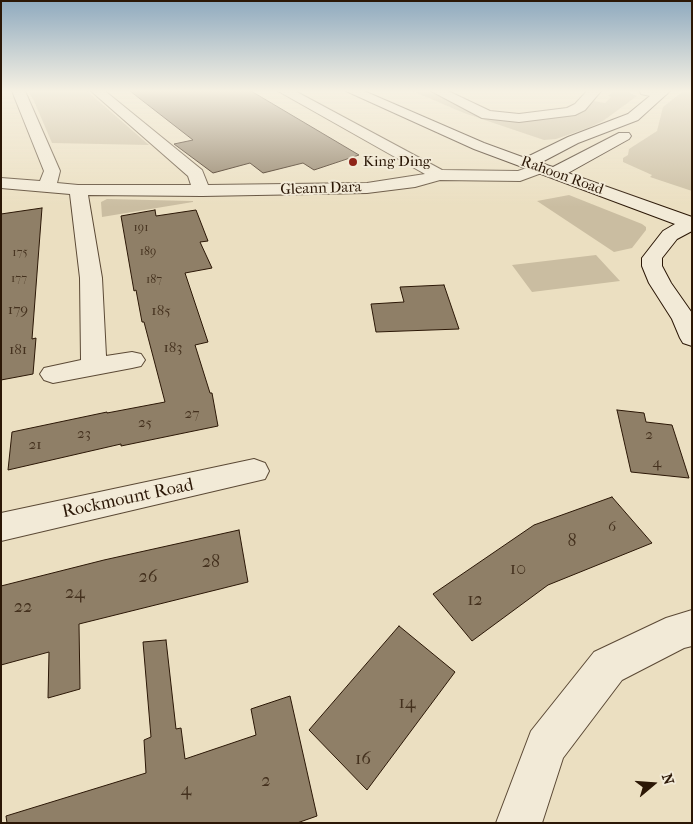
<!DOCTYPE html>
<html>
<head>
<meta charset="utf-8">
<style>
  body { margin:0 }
  #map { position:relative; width:693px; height:824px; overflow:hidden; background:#ebdfc1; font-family:"IM FELL French Canon",serif }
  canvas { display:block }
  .frame { position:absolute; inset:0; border:2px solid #2b1706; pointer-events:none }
  .north { position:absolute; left:628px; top:759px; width:50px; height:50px; -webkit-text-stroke:4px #f2ead7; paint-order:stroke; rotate:72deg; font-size:14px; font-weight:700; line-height:20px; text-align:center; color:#2b1706 }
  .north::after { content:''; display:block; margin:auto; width:18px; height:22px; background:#2b1706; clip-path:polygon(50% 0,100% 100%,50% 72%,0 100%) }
</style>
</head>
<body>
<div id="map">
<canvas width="693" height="824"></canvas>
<div class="frame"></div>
<div class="north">N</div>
</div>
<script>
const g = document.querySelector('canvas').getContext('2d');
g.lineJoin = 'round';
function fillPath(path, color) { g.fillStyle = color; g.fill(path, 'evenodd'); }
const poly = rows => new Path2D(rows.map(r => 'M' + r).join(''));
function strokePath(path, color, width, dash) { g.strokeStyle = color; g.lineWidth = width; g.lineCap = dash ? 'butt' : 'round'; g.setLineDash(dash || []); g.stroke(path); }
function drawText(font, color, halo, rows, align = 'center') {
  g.font = font + ' "IM FELL French Canon",serif'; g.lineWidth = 4; g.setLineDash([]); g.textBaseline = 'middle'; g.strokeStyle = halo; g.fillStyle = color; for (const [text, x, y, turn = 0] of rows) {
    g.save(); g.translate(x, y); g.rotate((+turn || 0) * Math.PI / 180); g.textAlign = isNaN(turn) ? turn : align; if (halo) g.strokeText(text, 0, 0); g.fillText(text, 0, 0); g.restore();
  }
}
fillPath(poly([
  [28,91,87,91,149,145,52,143,34,101],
  [412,91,428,91,475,114,502,120,541,120,572,115,584,110,594,101,605,103,611,97,608,96,611,93,607,91,626,91,637,96,603,121,588,128,556,139,544,140,464,113],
  [683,91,692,91,692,191,650,177,652,175,623,162,623,158,628,155,629,149,657,131,663,107],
  [569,195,642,224,646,227,646,230,632,248,614,252,537,201],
  [107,199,193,201,193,202,102,217,101,202],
  [596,255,620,281,532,292,512,265]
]), '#cabda1');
const building = poly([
  [130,91,251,91,359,155,314,170,303,163,263,173,250,163,213,173,174,144,193,140,130,91],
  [42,208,32,339,36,338,33,374,1,380,1,214,42,208],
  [155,210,156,216,196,210,208,241,200,242,212,268,185,273,208,342,195,345,210,393,212,393,218,426,121,446,121,444,8,470,12,432,107,412,107,413,165,402,144,322,142,322,136,290,134,291,121,216,155,210],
  [444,285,459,329,376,332,371,304,404,302,400,287,444,285],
  [617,410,644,413,646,422,672,425,689,478,631,472,617,410],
  [612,497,652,543,548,585,472,641,433,594,534,525,612,497],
  [239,530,248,582,79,624,80,689,48,698,49,652,1,665,1,586,104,560,239,530],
  [399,626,455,672,367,790,309,730,399,626],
  [166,640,176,729,181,728,185,759,256,735,251,709,290,696,317,816,297,823,7,823,6,816,146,773,144,740,151,737,143,642,166,640]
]);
fillPath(building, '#8f7f67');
strokePath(building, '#2b1706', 1);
const street = poly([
  [12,91,25,91,60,171,57,183,78,185,191,185,188,176,91,91,105,91,202,170,208,185,367,183,425,174,278,91,295,91,442,170,518,171,541,163,547,165,549,168,547,171,520,181,440,180,415,187,367,193,202,196,88,195,102,278,106,356,132,352,141,354,145,360,141,366,132,368,53,383,44,380,40,374,44,368,81,360,80,278,70,194,1,188,1,178,40,181,44,171,12,91],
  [431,91,448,91,490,111,519,114,567,108,575,104,587,91,601,91,585,110,575,115,519,122,482,118,431,91],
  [640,91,665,91,667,94,660,98,641,94,640,91],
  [254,459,265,463,269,471,265,479,1,541,1,513,254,459],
  [692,610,692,646,684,648,622,680,563,758,542,823,496,823,531,731,594,652,666,618,692,610]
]);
const secondary = poly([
  [346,91,364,91,484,143,525,158,568,137,628,114,656,91,670,91,638,120,578,143,540,163,553,167,619,133,629,133,631,136,629,139,568,173,692,217,692,231,677,239,662,258,662,266,671,283,692,313,692,346,683,343,680,338,672,319,649,283,642,266,642,258,663,231,675,224,474,149,346,91]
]);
strokePath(street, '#5b4935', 2);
strokePath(secondary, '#2b1706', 2);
fillPath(street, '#f2ead7');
fillPath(secondary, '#f2ead7');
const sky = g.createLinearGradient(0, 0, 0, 207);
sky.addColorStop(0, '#8faabf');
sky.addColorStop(0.44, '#f6f1e3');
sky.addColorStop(1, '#f6f1e300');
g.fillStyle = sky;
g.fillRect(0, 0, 693, 207);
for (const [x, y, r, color] of [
  [353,162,5,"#8f2418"]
]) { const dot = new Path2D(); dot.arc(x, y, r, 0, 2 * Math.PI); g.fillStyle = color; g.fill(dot); strokePath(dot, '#f2ead7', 2); }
drawText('12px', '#44311e', null, [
  ["191",141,228],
  ["189",148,252],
  ["175",20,253],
  ["177",19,279],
  ["187",154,280]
]);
drawText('15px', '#2b1706', '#f2ead7', [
  ["King Ding",363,162]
], 'left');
drawText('15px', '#2b1706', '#f2ead7', [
  ["Rahoon Road",562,176,20],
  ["Gleann Dara",321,189,-2]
]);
drawText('15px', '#44311e', null, [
  ["179",18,310],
  ["185",161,311],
  ["183",173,348],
  ["181",18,350],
  ["27",192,414],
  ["25",145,423],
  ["23",84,434],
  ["2",649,435],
  ["21",35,445],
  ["4",657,463],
  ["6",612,527]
]);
drawText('18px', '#2b1706', '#f2ead7', [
  ["Rockmount Road",128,499,-12]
]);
drawText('18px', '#44311e', null, [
  ["8",572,542],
  ["28",211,563],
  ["10",518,570],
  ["26",148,578],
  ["24",75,594],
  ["12",475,601],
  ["22",23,608],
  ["14",407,704],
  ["16",363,760],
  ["2",266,782],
  ["4",186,791]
]);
</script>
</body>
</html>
